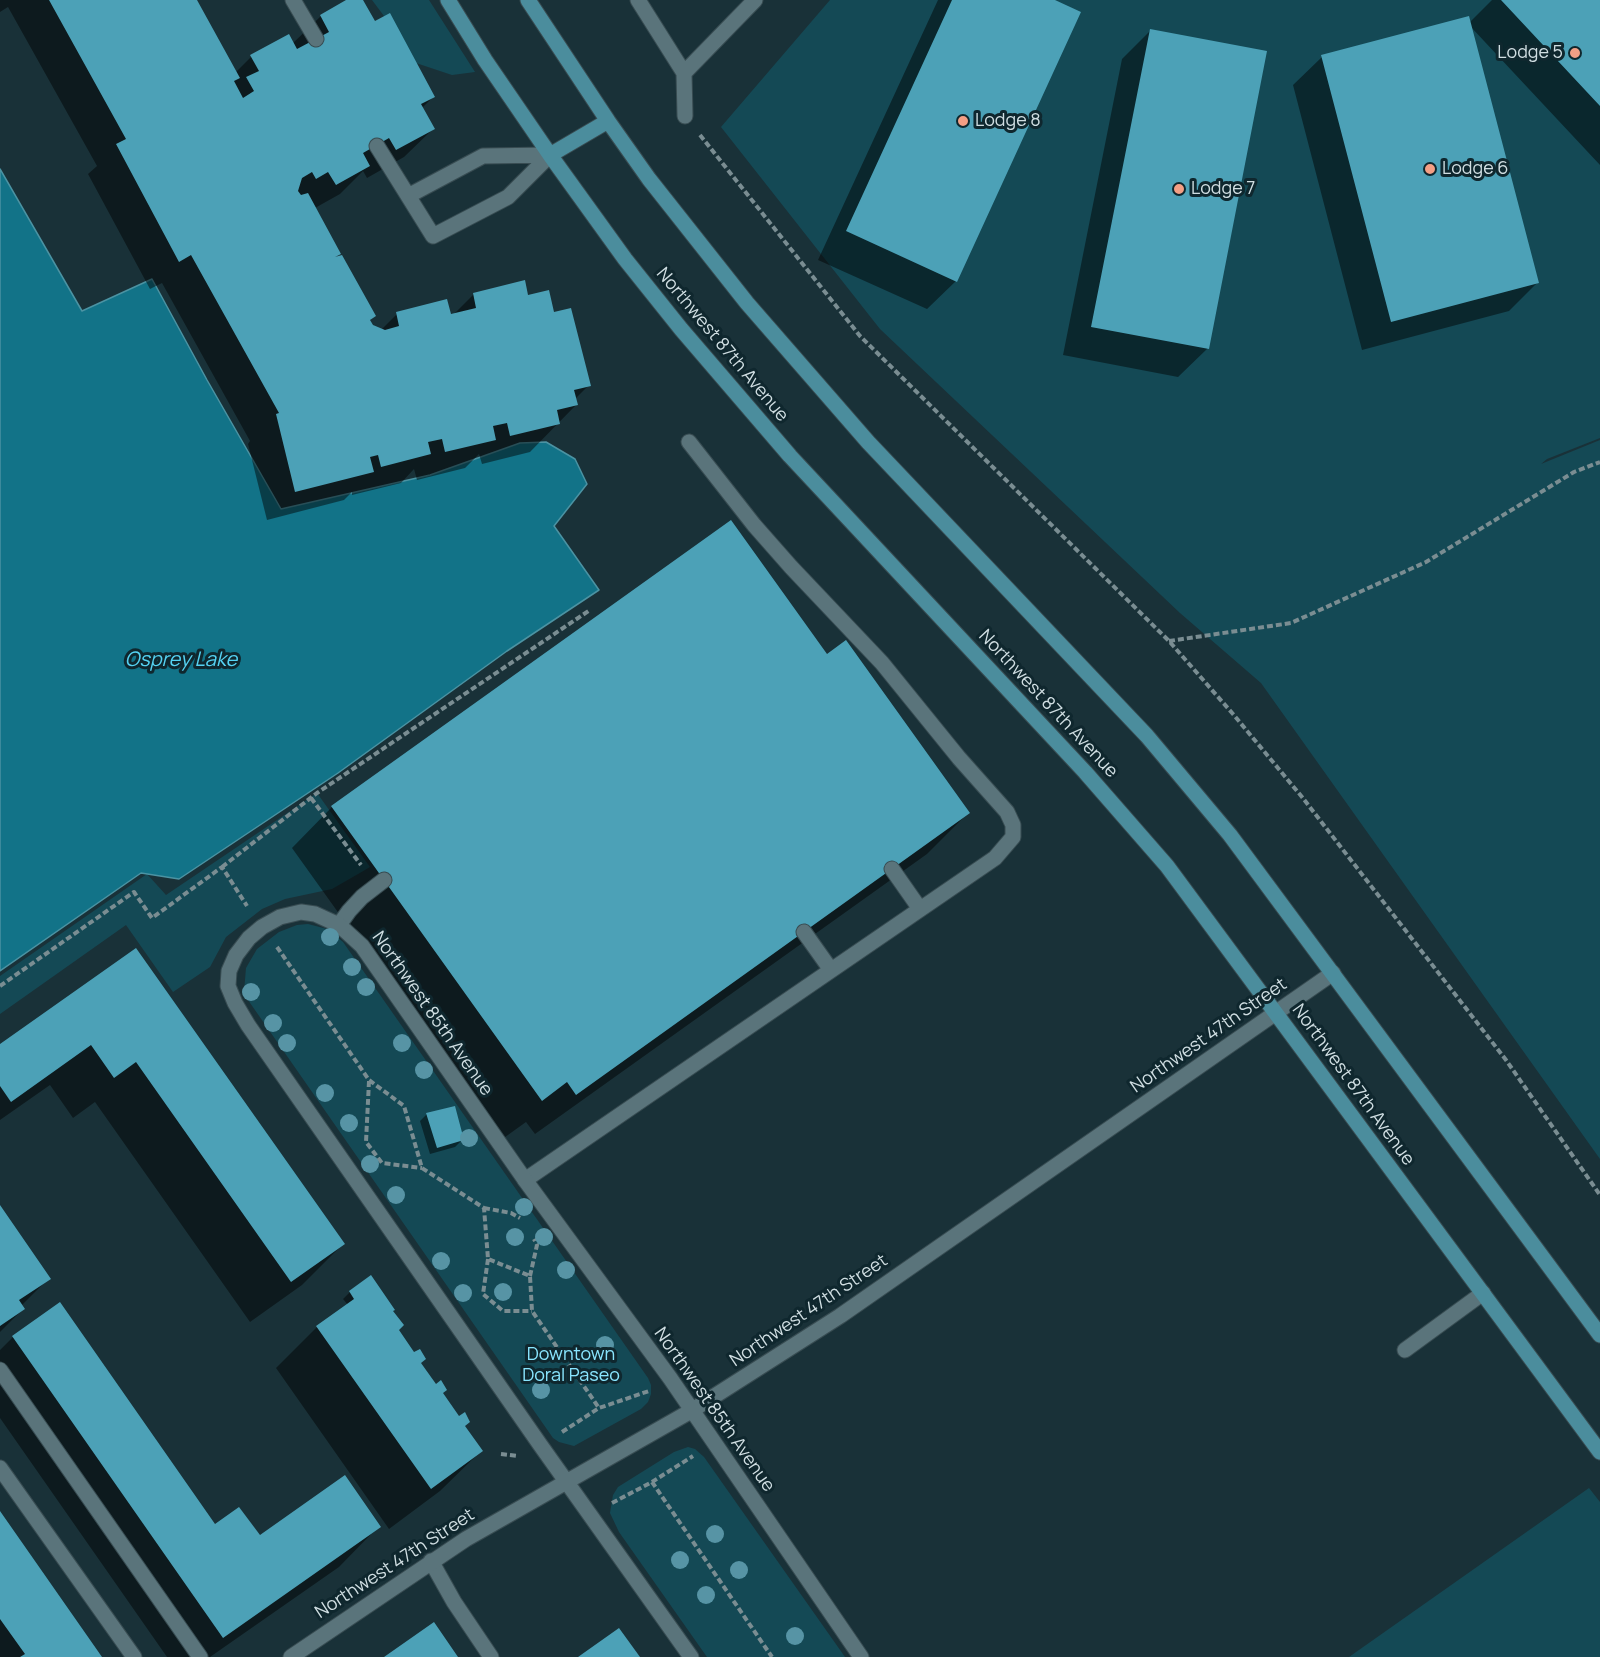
<!DOCTYPE html>
<html>
<head>
<meta charset="utf-8">
<style>
  body { margin:0 }
  canvas { display:block; background:#193138 }
</style>
</head>
<body>
<canvas width="1600" height="1657"></canvas>
<script>
const g = document.querySelector('canvas').getContext('2d');
g.lineJoin = 'round';
function fillPath(path, color) { g.fillStyle = color; g.fill(path, 'evenodd'); }
const poly = rows => new Path2D(rows.map(r => 'M' + r).join(''));
function strokePath(path, color, width, dash) { g.strokeStyle = color; g.lineWidth = width; g.lineCap = dash ? 'butt' : 'round'; g.setLineDash(dash || []); g.stroke(path); }
function drawText(font, color, halo, rows, align = 'center') {
  g.font = font + ' Manrope,sans-serif'; g.lineWidth = 6; g.setLineDash([]); g.textBaseline = 'middle'; g.strokeStyle = halo; g.fillStyle = color; for (const [text, x, y, turn = 0] of rows) {
    g.save(); g.translate(x, y); g.rotate((+turn || 0) * Math.PI / 180); g.textAlign = isNaN(turn) ? turn : align; if (halo) g.strokeText(text, 0, 0); g.fillText(text, 0, 0); g.restore();
  }
}
fillPath(poly([
  [372,0,429,0,475,72,452,75,410,61,393,28],
  [830,0,1600,0,1600,438,1547,459,1541,464,1600,440,1600,1159,1261,683,1180,613,880,329,721,127],
  [317,793,370,867,365,870,332,889,285,899,262,909,226,937,210,967,173,992,126,925,0,1014,0,976,147,874,166,895],
  [308,924,327,929,343,942,648,1378,651,1385,651,1394,648,1402,641,1409,574,1446,559,1442,553,1438,248,1000,244,992,246,968,257,949,279,932,297,925],
  [688,1447,695,1449,704,1457,845,1657,707,1657,619,1532,610,1513,613,1495,618,1487,674,1452],
  [1589,1488,1600,1502,1600,1657,1349,1657]
]), '#144955');
const water = poly([
  [0,169,82,311,152,279,207,380,281,509,430,475,520,443,546,442,575,459,587,484,554,526,599,590,507,651,338,773,179,879,141,873,0,971,0,169]
]);
fillPath(water, '#127388');
strokePath(water, '#4b93a3', 1.5);
fillPath(poly([
  [0,0,195,0,235,73,251,57,292,44,321,16,349,0,361,0,374,23,434,96,422,108,433,129,404,157,367,178,363,171,340,194,315,208,339,253,331,261,374,316,369,321,372,327,381,330,397,314,453,315,474,294,527,296,553,314,589,385,575,399,576,405,530,452,482,464,479,454,465,468,417,480,414,469,401,483,352,495,352,492,344,500,267,520,248,444,250,441,162,283,150,289,88,174,97,166,8,7,0,12],
  [938,0,1051,0,956,281,927,309,818,260],
  [1492,0,1600,0,1600,165,1470,26,1538,282,1509,311,1362,350,1293,85,1322,57,1469,23],
  [1151,30,1207,349,1178,377,1063,355,1122,59],
  [827,656,968,813,927,854,535,1134,526,1122,501,1140,292,848,332,807],
  [136,950,343,1244,302,1285,250,1322,95,1102,73,1118,50,1085,0,1120,0,1046],
  [427,1114,462,1140,455,1147,430,1154,420,1121],
  [0,1208,49,1278,21,1306,23,1309,0,1332],
  [350,1292,391,1311,397,1330,481,1451,440,1491,389,1529,276,1368,317,1327,348,1305,343,1299],
  [60,1304,215,1526,259,1537,379,1526,339,1567,210,1657,167,1657,0,1418,0,1350,13,1337],
  [0,1514,100,1657,0,1657]
]), '#0007');
fillPath(poly([
  [49,0,197,0,240,78,234,81,243,98,254,91,246,77,259,71,250,55,289,34,297,49,329,32,320,15,346,0,363,0,375,21,390,13,435,97,421,104,435,129,396,150,389,138,363,153,370,166,336,185,328,172,316,179,312,172,302,178,298,191,301,195,308,193,341,254,335,257,342,255,376,316,370,320,373,325,385,330,399,326,396,312,447,299,451,314,476,308,473,293,525,280,528,295,549,290,554,312,571,308,591,386,574,390,578,405,557,410,560,424,510,436,507,423,493,426,496,440,445,452,442,439,428,442,431,454,381,467,378,455,370,457,374,472,295,492,276,414,279,413,191,255,179,262,116,144,126,139],
  [952,0,1055,0,1081,12,957,282,846,231],
  [1501,0,1600,0,1600,106],
  [1469,16,1539,283,1391,322,1321,55],
  [1150,29,1267,51,1209,349,1091,327],
  [731,520,827,654,846,640,970,813,576,1095,567,1082,542,1101,331,806],
  [136,948,345,1244,291,1282,136,1062,114,1078,91,1045,11,1102,0,1086,0,1044],
  [455,1106,464,1140,437,1148,426,1113],
  [0,1205,51,1279,19,1300,25,1309,0,1326],
  [371,1275,395,1310,393,1311,404,1325,399,1330,414,1352,420,1349,426,1359,421,1363,436,1384,441,1380,447,1390,443,1393,459,1416,465,1412,470,1422,465,1426,483,1451,431,1489,316,1326,354,1299,349,1291],
  [60,1302,215,1524,239,1507,260,1535,345,1475,381,1527,223,1638,12,1336],
  [0,1511,102,1657,20,1657,25,1654,0,1619],
  [434,1622,458,1657,384,1657],
  [619,1628,640,1657,578,1657]
]), '#4ca1b7');
const service = poly([
  [293,0,316,39],
  [638,0,684,73,755,0],
  [684,73,685,116],
  [377,146,433,236,508,197,550,155],
  [408,196,483,156,550,155],
  [892,869,920,909],
  [339,925,349,911,362,897,384,880],
  [804,932,831,970],
  [525,1180,995,858,1013,837,1013,825,1007,812,959,758,882,663,791,567,754,525,689,442],
  [1405,1350,1483,1293],
  [0,1370,200,1657],
  [0,1468,134,1657],
  [431,1561,454,1602,491,1657]
]);
const minor = poly([
  [291,1657,466,1539,691,1411,840,1316,1333,973],
  [691,1657,541,1446,248,1025,235,1003,228,986,229,971,236,955,249,938,262,927,280,917,301,912,315,914,339,925,362,946,525,1180,670,1378,861,1657]
]);
const secondary = poly([
  [448,0,485,60,550,155,625,259,681,329,790,456,1085,772,1167,866,1600,1452],
  [528,0,608,121,649,179,747,303,868,442,1147,736,1230,835,1600,1335],
  [550,155,608,121]
]);
strokePath(service, '#384c52', 17);
strokePath(minor, '#384c52', 17);
strokePath(secondary, '#384c52', 17);
strokePath(poly([
  [700,135,860,336,1169,641,1233,714,1302,797,1506,1060,1600,1195],
  [1169,641,1291,623,1426,562,1574,472,1600,462],
  [311,798,361,865],
  [222,867,317,793,590,610],
  [277,947,369,1080,404,1106,422,1168,484,1208,488,1259,530,1276,532,1311,599,1408],
  [0,986,134,892,152,918,222,867,247,906],
  [369,1081,366,1142,382,1163,422,1168],
  [484,1208,511,1213,520,1218],
  [488,1259,483,1294,503,1311,532,1311],
  [530,1276,537,1245,534,1239],
  [562,1432,599,1408,649,1391],
  [501,1454,518,1456],
  [652,1482,772,1657],
  [612,1503,652,1482,693,1456]
]), '#7a8d92', 4, [6, 3]);
strokePath(service, '#5a747b', 15);
strokePath(minor, '#5a747b', 15);
strokePath(secondary, '#4b8d9d', 15);
g.fillStyle = '#5794a5';
for (const [x, y] of [
  [330,937],
  [352,967],
  [366,987],
  [251,992],
  [273,1023],
  [287,1043],
  [402,1043],
  [424,1070],
  [325,1093],
  [349,1123],
  [469,1138],
  [370,1164],
  [396,1195],
  [524,1207],
  [515,1237],
  [544,1237],
  [441,1261],
  [566,1270],
  [503,1292],
  [463,1293],
  [605,1345],
  [541,1390],
  [715,1534],
  [680,1560],
  [739,1570],
  [706,1595],
  [795,1636]
]) { g.beginPath(); g.arc(x, y, 9, 0, 2 * Math.PI); g.fill(); }
for (const [x, y, r, color] of [
  [1575,53,6,"#f39f85"],
  [963,121,6,"#f39f85"],
  [1430,169,6,"#f39f85"],
  [1179,189,6,"#f39f85"]
]) { const dot = new Path2D(); dot.arc(x, y, r, 0, 2 * Math.PI); g.fillStyle = color; g.fill(dot); strokePath(dot, '#0f272e', 2); }
drawText('18px', '#d0dee2', '#0f272e', [
  ["Lodge 5",1563,53,"right"],
  ["Lodge 8",975,121],
  ["Lodge 6",1442,169],
  ["Lodge 7",1191,189]
], 'left');
drawText('18px', '#d0dee2', '#0f272e', [
  ["Northwest 87th Avenue",722,345,50],
  ["Northwest 87th Avenue",1048,704,47],
  ["Northwest 85th Avenue",432,1014,55],
  ["Northwest 47th Street",1209,1036,-35],
  ["Northwest 87th Avenue",1353,1085,54],
  ["Northwest 47th Street",809,1311,-34],
  ["Northwest 85th Avenue",714,1410,55],
  ["Northwest 47th Street",395,1564,-33]
]);
drawText('18px', '#89e5fe', '#0f272e', [
  ["Downtown",571,1355],
  ["Doral Paseo",571,1376]
]);
drawText('italic 20px', '#55d2f2', '#0f272e', [
  ["Osprey Lake",181,660]
]);
</script>
</body>
</html>
